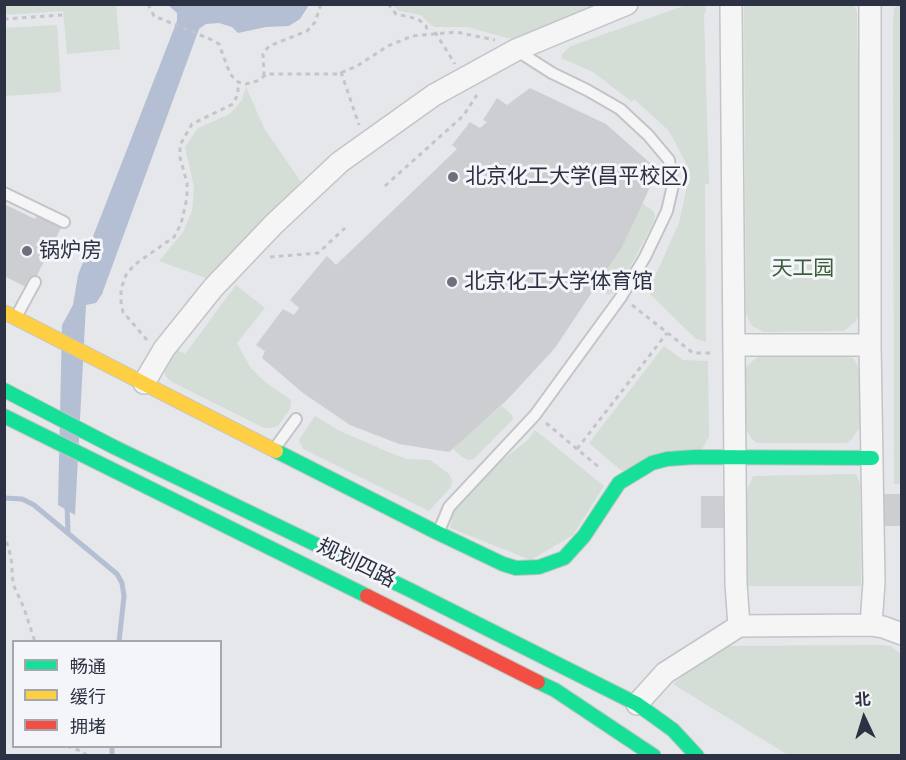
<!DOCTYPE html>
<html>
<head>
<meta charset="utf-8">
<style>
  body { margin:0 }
  #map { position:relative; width:906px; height:760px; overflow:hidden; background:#e5e7ea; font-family:"Varela Round","Noto Sans SC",sans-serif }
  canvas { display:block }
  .frame { position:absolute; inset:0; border:6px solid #2c3143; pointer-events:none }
  .legend { position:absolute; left:12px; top:640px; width:210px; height:108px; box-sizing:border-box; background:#f4f5f8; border:2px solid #a4a7b0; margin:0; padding:8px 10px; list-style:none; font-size:18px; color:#2c3143 }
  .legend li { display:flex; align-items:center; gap:12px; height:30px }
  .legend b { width:30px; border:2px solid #a4a7b0 }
  .north { position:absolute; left:834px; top:688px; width:60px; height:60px; -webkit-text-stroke:4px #f4f5f8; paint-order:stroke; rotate:356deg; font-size:16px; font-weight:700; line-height:24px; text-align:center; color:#2c3143 }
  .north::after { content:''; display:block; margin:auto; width:21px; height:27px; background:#2c3143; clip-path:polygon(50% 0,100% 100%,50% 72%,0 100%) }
</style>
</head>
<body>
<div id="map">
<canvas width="906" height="760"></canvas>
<div class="frame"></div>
<ul class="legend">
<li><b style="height:8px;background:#16e098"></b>畅通</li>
<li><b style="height:8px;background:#ffcf43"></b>缓行</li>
<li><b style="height:8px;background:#f24e42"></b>拥堵</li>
</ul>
<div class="north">北</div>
</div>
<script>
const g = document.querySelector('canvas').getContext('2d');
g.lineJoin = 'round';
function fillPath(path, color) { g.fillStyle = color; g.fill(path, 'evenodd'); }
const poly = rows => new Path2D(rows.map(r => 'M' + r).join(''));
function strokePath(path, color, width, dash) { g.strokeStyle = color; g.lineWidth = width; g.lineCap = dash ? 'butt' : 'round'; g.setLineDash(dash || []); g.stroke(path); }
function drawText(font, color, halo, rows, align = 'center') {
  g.font = font + ' "Varela Round","Noto Sans SC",sans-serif'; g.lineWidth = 6; g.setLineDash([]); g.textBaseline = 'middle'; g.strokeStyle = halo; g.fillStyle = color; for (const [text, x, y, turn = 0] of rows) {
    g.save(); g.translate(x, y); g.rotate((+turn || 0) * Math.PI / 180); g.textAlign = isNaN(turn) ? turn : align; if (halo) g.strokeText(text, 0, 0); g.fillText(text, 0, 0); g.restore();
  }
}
fillPath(poly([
  [689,4,704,5,706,10,704,15,709,184,705,184,706,342,696,339,648,292,679,223,688,182,685,161,669,131,634,99,632,102,593,72,561,58,563,53,571,46],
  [901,4,902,484,894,484,893,23,894,8],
  [4,5,116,5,120,49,67,54,63,11,5,15],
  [392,5,595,5,519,41,467,27,435,27,431,25,421,15,399,11],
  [744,5,854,5,857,12,861,306,859,315,855,322,844,331,764,332,752,326,746,314],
  [57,25,61,92,5,96,5,28],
  [246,87,264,128,301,182,206,278,159,261,183,232,192,211,194,187,185,147,198,128,230,114,242,100],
  [640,201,653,211,655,216,653,223,617,292,608,295,598,287,621,246],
  [236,285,265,308,237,343,250,367,265,382,291,400,290,409,278,426,271,428,264,428,170,381,165,375,165,369,178,350,185,354],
  [664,346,683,360,708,361,709,437,702,449,622,471,589,443],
  [843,353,854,359,859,369,861,425,852,439,846,443,757,443,751,438,745,427,746,368,748,365,760,355],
  [502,406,512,415,513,419,474,459,468,460,462,457,449,445,457,442],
  [315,416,340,431,393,454,407,459,430,460,449,474,452,481,451,487,429,511,303,449,299,440],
  [535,430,604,486,573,535,531,560,450,528,454,509,492,468,528,440],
  [856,474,860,484,861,586,747,586,747,491,753,476],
  [882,645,890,646,901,654,901,755,788,755,673,684,714,651,726,646]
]), '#d4ddd6');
fillPath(poly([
  [168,5,309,5,300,19,289,26,266,27,238,33,232,27,219,23,206,24,199,29,102,294,96,303,86,305,75,515,58,505,62,325,73,305,78,275,177,21,177,13]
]), '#b5bfd3');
strokePath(poly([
  [4,498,22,499,34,505,117,574,122,583,124,596,119,642],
  [67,504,68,533],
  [112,746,112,756]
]), '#b5bfd3', 5);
fillPath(poly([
  [530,88,606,124,658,170,622,247,555,348,507,400,449,452,399,444,350,425,303,393,262,358,265,351,256,345,283,309,294,315,299,308,290,300,327,256,336,265,457,149,452,145,470,122,480,128,487,122,483,120,497,98,507,105],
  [4,204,35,219,38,213,62,226,30,289,4,276],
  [883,494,902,494,902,526,883,526],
  [701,496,725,496,725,528,701,528]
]), '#ccced2');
const lane = poly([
  [4,193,64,222],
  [16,317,35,282],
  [275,448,296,419],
  [439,531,449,507,535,415,621,297,645,257,667,211,673,185,669,160,648,135,620,109,587,90,552,73,516,50]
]);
const street = poly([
  [731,4,736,584,739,626],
  [870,4,870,345,874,582,871,625],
  [734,345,870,345],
  [144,383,164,349,213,288,274,224,340,162,434,95,516,50,627,4],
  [637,704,665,673,739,626,871,625,883,627,902,634]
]);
const fast = poly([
  [4,390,114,447,410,590,637,704,673,730,697,756],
  [4,416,367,596],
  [276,451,438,533,503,564,516,568,539,567,564,558,584,536,619,483,652,463,667,459,695,457,872,458],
  [538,682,555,690,654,756]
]);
const slow = poly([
  [4,312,276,451]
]);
const jam = poly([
  [367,596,538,682]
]);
strokePath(lane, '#c2c4c7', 14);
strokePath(street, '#c2c4c7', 24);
strokePath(fast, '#c2c4c7', 16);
strokePath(slow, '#c2c4c7', 16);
strokePath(jam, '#c2c4c7', 16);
strokePath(poly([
  [148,4,154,16,210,39,219,44,230,74,238,82,246,84,257,81,267,74,338,74,357,66,388,46,412,36,456,32,495,40],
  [388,4,396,14,418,19,426,26,428,34],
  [4,19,62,15],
  [435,32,455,64],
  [341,72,359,125],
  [264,76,263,54,269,46,307,31,315,22,321,4],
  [385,186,463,116,477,95],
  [270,257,318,253,345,228],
  [632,305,693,353,714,353],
  [147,340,123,312,121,302,121,289,126,275,134,265,174,237,181,224,187,198,187,183,180,157,180,145,192,124,233,104,238,94,238,82],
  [546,423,601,469],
  [577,449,667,333],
  [4,533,11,557,13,584,24,608,35,642],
  [67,746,81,751,88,756]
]), '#c4c5ca', 3, [4.5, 4.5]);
strokePath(lane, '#f5f5f6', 10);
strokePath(street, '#f5f5f6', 21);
strokePath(fast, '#16e098', 14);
strokePath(slow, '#ffcf43', 14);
strokePath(jam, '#f24e42', 14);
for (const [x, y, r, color] of [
  [453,177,6,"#6d717d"],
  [27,251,6,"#6d717d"],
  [452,282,6,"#6d717d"]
]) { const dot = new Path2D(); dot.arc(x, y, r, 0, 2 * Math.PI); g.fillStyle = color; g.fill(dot); strokePath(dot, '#f4f5f8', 2); }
drawText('21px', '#2c3143', '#f4f5f8', [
  ["北京化工大学(昌平校区)",465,177],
  ["锅炉房",39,251],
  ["北京化工大学体育馆",464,282]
], 'left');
drawText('21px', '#3b5e3a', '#f4f5f8', [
  ["天工园",803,269]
]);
drawText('21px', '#2c3143', '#f4f5f8', [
  ["规划四路",356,564,26]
]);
</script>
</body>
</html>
